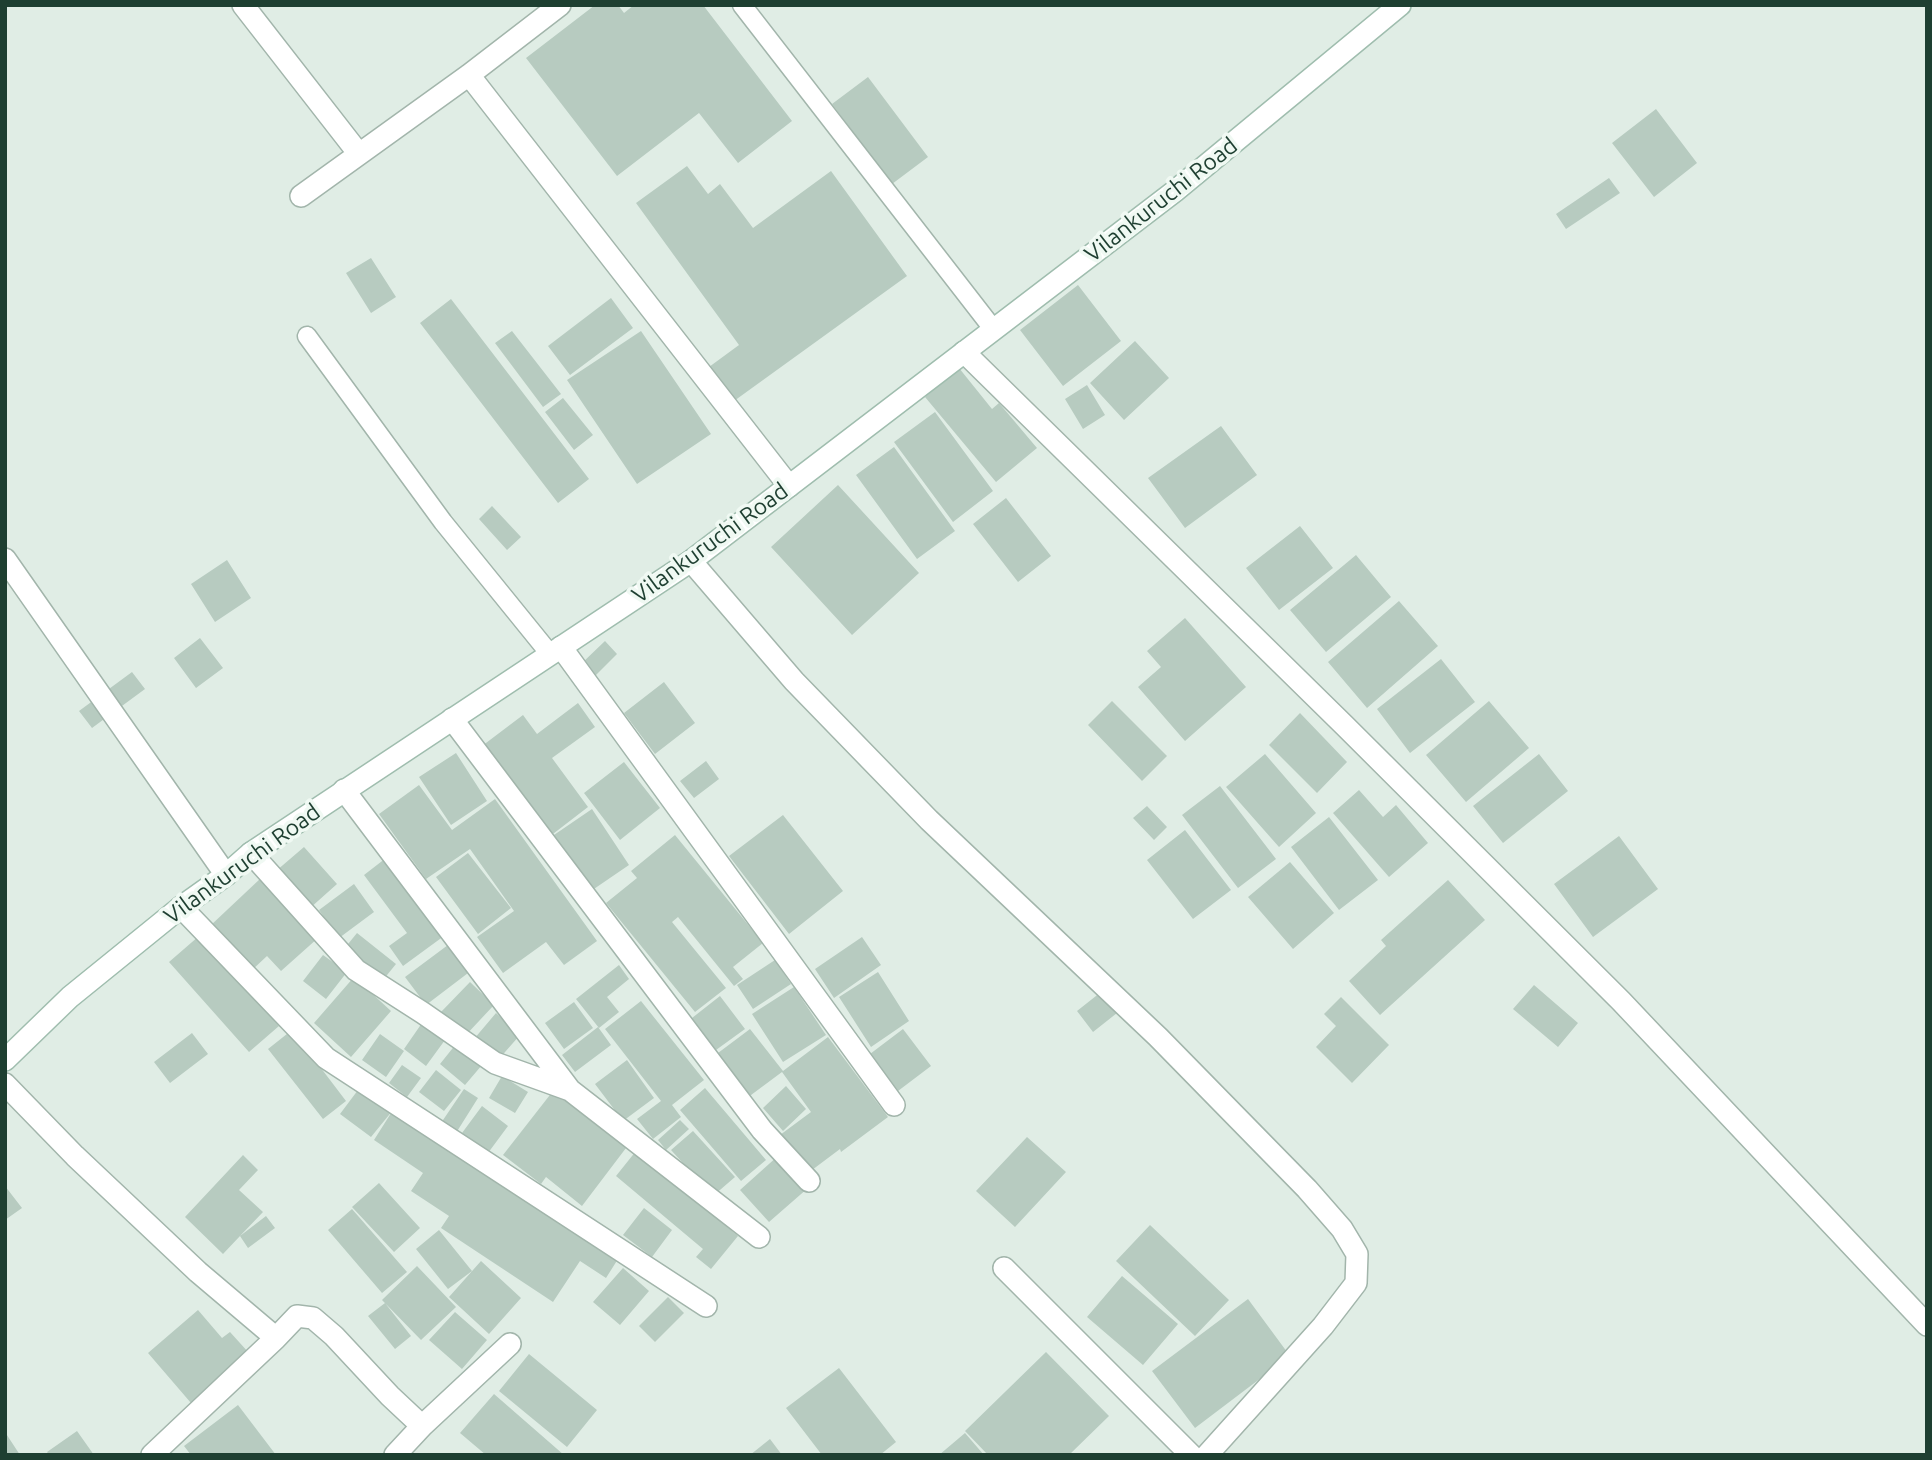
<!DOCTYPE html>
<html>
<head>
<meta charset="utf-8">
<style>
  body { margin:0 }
  #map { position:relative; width:1932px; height:1460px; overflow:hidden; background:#e0ede5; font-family:Ubuntu,sans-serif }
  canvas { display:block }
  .frame { position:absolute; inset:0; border:7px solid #1e3f31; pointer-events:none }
</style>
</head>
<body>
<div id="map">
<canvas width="1932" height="1460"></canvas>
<div class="frame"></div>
</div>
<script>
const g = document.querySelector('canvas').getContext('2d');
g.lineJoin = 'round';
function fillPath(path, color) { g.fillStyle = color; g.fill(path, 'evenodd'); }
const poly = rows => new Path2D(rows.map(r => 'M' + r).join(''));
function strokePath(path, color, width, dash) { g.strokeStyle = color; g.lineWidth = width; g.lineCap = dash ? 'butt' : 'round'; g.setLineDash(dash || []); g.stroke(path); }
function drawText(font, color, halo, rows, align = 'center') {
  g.font = font + ' Ubuntu,sans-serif'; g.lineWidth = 7; g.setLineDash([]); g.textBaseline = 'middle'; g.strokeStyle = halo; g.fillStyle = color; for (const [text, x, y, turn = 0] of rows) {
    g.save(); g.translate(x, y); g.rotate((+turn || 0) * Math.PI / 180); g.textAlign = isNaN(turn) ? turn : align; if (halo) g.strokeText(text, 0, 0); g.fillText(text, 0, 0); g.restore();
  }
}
fillPath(poly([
  [595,5,618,5,624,13,634,5,703,5,792,121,738,163,699,113,617,176,526,58],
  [868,77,928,157,892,184,832,104],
  [1656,109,1697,163,1654,197,1612,143],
  [687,166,708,194,720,184,753,228,831,171,907,276,734,401,709,367,739,345,636,203],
  [1609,178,1620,193,1566,229,1556,214],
  [371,258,396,297,371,313,346,273],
  [1078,285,1121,341,1063,386,1020,330],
  [611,298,633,328,570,375,548,346],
  [451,299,589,479,558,503,420,323],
  [512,331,561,394,543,407,495,343],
  [641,331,711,434,637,484,567,380],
  [1135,341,1169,378,1124,420,1090,383],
  [959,368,992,409,999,403,1037,448,996,482,925,397],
  [1087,385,1105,415,1083,429,1065,399],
  [563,398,593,435,574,450,545,412],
  [935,412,993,491,953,522,894,442],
  [1221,426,1257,475,1185,528,1148,478],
  [894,447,955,531,917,559,856,475],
  [838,485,919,573,852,635,771,547],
  [1006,498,1051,556,1018,582,973,524],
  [492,506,521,537,507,550,479,519],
  [1300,526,1333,568,1279,610,1246,568],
  [1356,555,1391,597,1326,652,1290,610],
  [227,560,251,598,215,622,191,584],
  [1399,601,1438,646,1367,708,1328,662],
  [1185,618,1246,687,1185,741,1138,687,1161,667,1147,651],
  [200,638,223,668,196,688,174,658],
  [605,641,617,654,594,677,581,664],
  [1441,659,1475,702,1410,753,1377,709],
  [132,672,145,689,92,728,79,711],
  [664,682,695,723,655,754,624,713],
  [1112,701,1167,756,1142,781,1088,725],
  [1489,701,1529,748,1466,802,1426,755],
  [578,703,595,727,552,758,588,807,549,837,482,746,523,715,537,734],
  [1300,713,1347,762,1317,793,1269,745],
  [456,753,487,801,451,825,419,777],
  [1265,754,1316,813,1279,847,1226,787],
  [1539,754,1568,791,1503,843,1473,806],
  [706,761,719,779,694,798,680,781],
  [624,762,660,808,620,840,584,793],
  [419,785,452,830,495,799,597,941,564,965,546,942,503,973,477,937,514,911,470,849,426,879,379,814],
  [1220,786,1276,859,1238,888,1182,815],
  [1359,790,1383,817,1396,805,1428,843,1389,877,1333,813],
  [1147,806,1167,827,1154,840,1133,818],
  [592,809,629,865,588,893,551,837],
  [783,815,843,891,789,934,729,856],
  [1329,817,1378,880,1339,910,1291,847],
  [1185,830,1231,890,1193,919,1147,860],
  [675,835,763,943,733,967,743,979,734,986,678,917,672,922,726,988,695,1012,606,903,637,878,631,871],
  [1619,836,1658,889,1593,937,1554,884],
  [304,847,337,884,309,909,276,871],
  [468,853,511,908,478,934,436,877],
  [386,858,444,936,403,966,389,946,407,933,364,875],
  [1290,862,1334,913,1293,949,1248,897],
  [261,878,318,938,281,971,267,956,251,971,210,926],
  [1448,880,1485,920,1380,1015,1349,981,1386,946,1381,940],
  [354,884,374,912,339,938,319,910],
  [357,933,396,964,383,980,344,949],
  [199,936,279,1026,249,1052,169,962],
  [862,937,881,965,834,998,815,969],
  [452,942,472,970,426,1005,405,977],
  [323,955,347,972,326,999,303,981],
  [775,960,791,984,753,1009,737,985],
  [619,965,629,979,607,997,619,1012,599,1028,576,999],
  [878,972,909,1021,871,1047,839,997],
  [354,977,391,1011,351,1057,314,1023],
  [470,982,494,1005,465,1036,441,1012],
  [1534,985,1578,1023,1558,1047,1513,1009],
  [794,987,826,1035,783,1062,752,1014],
  [1101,992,1117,1013,1093,1032,1077,1011],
  [720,996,745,1029,716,1050,692,1018],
  [1341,997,1389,1045,1352,1083,1316,1047,1336,1026,1324,1014],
  [641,1001,704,1080,672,1105,681,1117,653,1139,637,1119,661,1101,605,1029],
  [574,1002,593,1028,564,1049,545,1023],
  [496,1013,520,1035,498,1060,474,1039],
  [422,1023,445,1040,426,1066,404,1049],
  [598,1027,611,1045,575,1072,562,1055],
  [750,1029,783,1071,828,1037,888,1117,841,1152,840,1149,808,1173,780,1135,811,1112,782,1072,747,1098,714,1056],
  [903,1029,931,1066,898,1091,870,1054],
  [292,1030,346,1101,323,1119,268,1049],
  [192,1033,208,1054,170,1083,154,1062],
  [380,1034,404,1051,386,1077,362,1060],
  [456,1044,482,1065,465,1085,440,1064],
  [627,1060,654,1098,623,1121,595,1084],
  [402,1065,421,1078,407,1097,389,1083],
  [436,1070,461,1090,444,1111,419,1092],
  [502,1076,528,1092,515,1113,489,1098],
  [361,1086,393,1110,371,1137,340,1114],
  [786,1086,806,1109,783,1131,763,1108],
  [705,1088,766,1160,741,1181,680,1110],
  [464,1089,478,1098,456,1133,441,1123],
  [553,1091,626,1148,582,1206,546,1177,541,1184,503,1155],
  [482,1106,508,1126,488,1153,462,1133],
  [393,1110,618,1259,606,1278,580,1261,553,1302,441,1228,449,1216,411,1191,423,1173,374,1140],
  [680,1120,689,1129,666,1150,658,1140],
  [693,1131,735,1177,713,1196,671,1150],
  [1027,1137,1066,1172,1015,1227,976,1191],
  [636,1151,738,1236,711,1269,696,1257,703,1249,616,1176],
  [243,1155,258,1170,239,1190,263,1212,240,1236,266,1216,275,1228,248,1248,240,1236,223,1254,185,1217],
  [779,1155,808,1188,769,1222,740,1190],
  [379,1183,420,1228,394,1252,352,1207],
  [5,1186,22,1208,5,1220],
  [644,1208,672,1230,652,1257,623,1235],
  [352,1209,407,1272,382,1293,328,1230],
  [1150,1225,1229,1300,1195,1336,1116,1261],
  [439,1230,472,1271,448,1289,416,1249],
  [481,1261,521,1298,489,1334,449,1297],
  [417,1266,456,1307,421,1340,382,1300],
  [623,1268,649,1291,620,1325,593,1302],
  [1122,1276,1178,1324,1143,1365,1087,1317],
  [668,1297,684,1313,655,1342,639,1326],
  [1248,1299,1290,1356,1195,1428,1152,1371],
  [385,1303,411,1336,395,1349,368,1316],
  [198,1310,222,1338,230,1332,249,1353,191,1403,148,1353],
  [455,1312,487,1340,462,1369,429,1340],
  [1046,1352,1109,1416,1069,1455,988,1455,965,1431],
  [529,1354,597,1410,567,1447,499,1391],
  [839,1368,896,1442,880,1455,822,1455,786,1408],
  [494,1394,564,1455,486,1455,460,1433],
  [238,1405,276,1455,191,1455,184,1446],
  [77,1431,94,1455,49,1455,47,1452],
  [5,1432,20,1455,5,1455],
  [965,1433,984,1455,939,1455],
  [770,1439,782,1455,750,1455]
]), '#b7cbc0');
const service = poly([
  [742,5,994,330],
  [307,336,443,522,550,654]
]);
const minor = poly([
  [243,5,359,154],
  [469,75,789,486],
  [301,196,469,75,560,5],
  [964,352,1344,725,1621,1001,1927,1325],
  [5,559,226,875],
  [691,561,794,681,929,820,1158,1037,1307,1189,1342,1229,1357,1254,1356,1283,1323,1326,1207,1455],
  [561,647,894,1105],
  [452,719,762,1130,809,1181],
  [344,790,570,1090,759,1237],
  [251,853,356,970,423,1013,495,1063,570,1090],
  [181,907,326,1058,706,1306],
  [5,1084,75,1156,198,1272,276,1338,297,1316,313,1318,334,1336,390,1396,422,1426,395,1455],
  [1004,1268,1191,1455],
  [422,1426,510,1344],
  [152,1455,276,1338]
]);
const secondary = poly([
  [5,1060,70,997,181,907,226,875,251,853,691,561,1175,191,1400,5]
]);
strokePath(service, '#a2b5ab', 21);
strokePath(minor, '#a2b5ab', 24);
strokePath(secondary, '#9fbdae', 24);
strokePath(service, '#fff', 18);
strokePath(minor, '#fff', 21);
strokePath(secondary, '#fff', 21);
drawText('23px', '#1e3f31', '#f0f9f3', [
  ["Vilankuruchi Road",1161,200,-38],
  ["Vilankuruchi Road",710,543,-36],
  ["Vilankuruchi Road",242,864,-36]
]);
</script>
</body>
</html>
